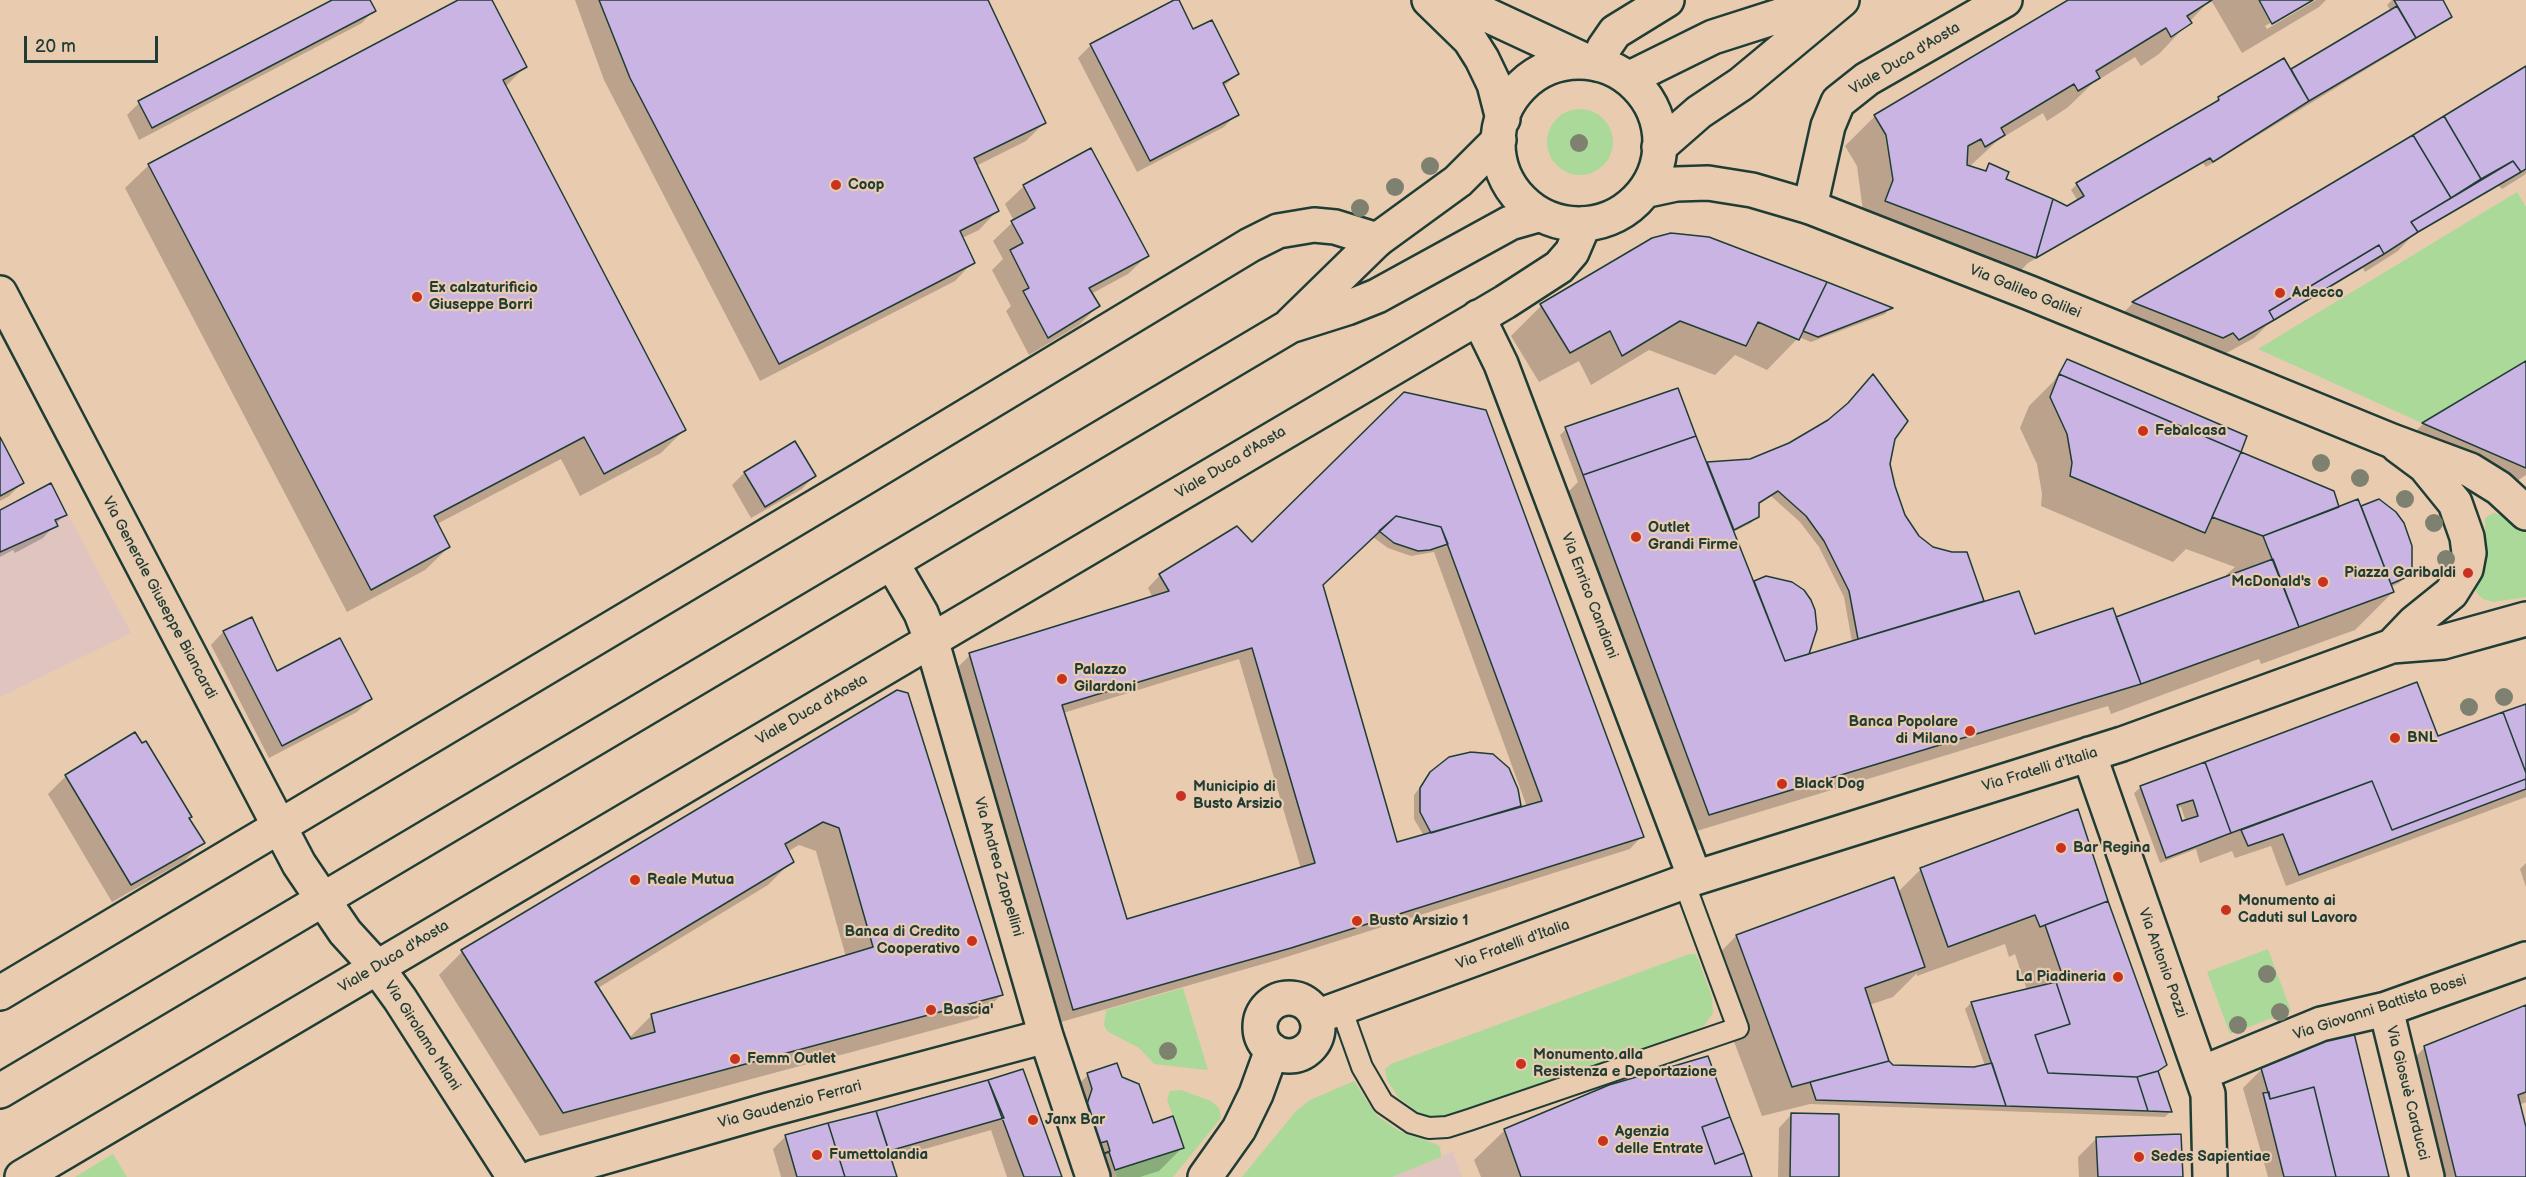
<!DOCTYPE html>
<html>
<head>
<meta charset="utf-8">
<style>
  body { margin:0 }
  #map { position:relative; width:2526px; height:1177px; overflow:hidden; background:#e9cbb0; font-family:"Balsamiq Sans",sans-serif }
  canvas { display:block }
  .scale { position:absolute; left:24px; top:36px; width:134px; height:27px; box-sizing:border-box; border:3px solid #1f3d34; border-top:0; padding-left:8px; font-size:18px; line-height:21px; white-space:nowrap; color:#1f3d34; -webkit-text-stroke:4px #e9cbb0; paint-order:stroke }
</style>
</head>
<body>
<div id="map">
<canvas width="2526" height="1177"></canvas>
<div class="scale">20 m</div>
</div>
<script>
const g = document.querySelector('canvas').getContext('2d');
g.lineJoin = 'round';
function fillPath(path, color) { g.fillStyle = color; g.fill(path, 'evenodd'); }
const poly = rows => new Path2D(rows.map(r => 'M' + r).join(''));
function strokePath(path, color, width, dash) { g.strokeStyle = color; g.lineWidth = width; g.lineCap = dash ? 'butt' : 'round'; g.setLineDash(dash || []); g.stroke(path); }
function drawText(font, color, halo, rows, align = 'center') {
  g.font = font + ' "Balsamiq Sans",sans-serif'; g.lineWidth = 4.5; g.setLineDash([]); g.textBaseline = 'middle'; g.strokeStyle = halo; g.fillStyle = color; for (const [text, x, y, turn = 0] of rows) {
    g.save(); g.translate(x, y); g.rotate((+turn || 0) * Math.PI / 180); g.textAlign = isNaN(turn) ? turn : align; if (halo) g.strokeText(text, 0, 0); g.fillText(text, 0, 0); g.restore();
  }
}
fillPath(poly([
  [51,483,131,633,0,697,0,510],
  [1453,1152,1462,1177,1392,1177]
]), '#dfc4c0');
fillPath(poly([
  '1547 142a33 33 0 1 1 66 0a33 33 0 1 1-66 0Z',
  [2517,192,2526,207,2526,361,2422,423,2258,349],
  [2493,513,2505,515,2526,531,2526,597,2493,602,2483,599,2476,592,2476,586,2486,554,2485,518],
  [2268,949,2291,1011,2230,1034,2207,972],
  [1689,954,1695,954,1698,959,1712,997,1713,1013,1704,1026,1692,1033,1440,1118,1429,1118,1419,1113,1399,1098,1387,1080,1385,1069,1391,1064],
  [1183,988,1208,1070,1154,1064,1139,1048,1107,1031,1104,1025,1106,1010],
  [1354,1081,1376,1115,1399,1131,1436,1144,1440,1147,1441,1157,1392,1177,1242,1177,1296,1111,1310,1100],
  [1181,1090,1211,1101,1219,1108,1221,1118,1173,1177,1117,1177,1115,1170,1184,1148,1167,1099,1170,1091],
  [113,1154,127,1177,75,1177]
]), '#abd999');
fillPath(poly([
  [335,0,369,0,374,10,362,23,139,140,127,115,139,103],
  [462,0,490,0,525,67,505,87,684,430,661,453,580,496,561,459,437,524,449,547,425,570,347,612,125,188,149,165],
  [575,0,987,0,1044,123,1026,141,976,166,997,211,979,230,962,238,973,262,955,281,760,381,604,80],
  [1177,0,1193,31,1238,74,1223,87,1237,114,1224,127,1137,172,1078,58,1091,45],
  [2071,0,2210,0,2159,54,2141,66,2135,57,2092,84,2067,108,2047,121,2043,113,1997,141,1969,167,1983,172,1989,165,2004,180,2068,208,2078,201,2071,190,2077,184,2212,104,2219,98,2290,71,2391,11,2387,5,2392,0,2441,0,2451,16,2444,22,2206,167,2203,163,2028,263,2005,287,1863,211,1857,166,1845,146,1875,116],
  [2211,0,2310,0,2265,26,2267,29,2316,0,2326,0,2319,7,2242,53],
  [2526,68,2526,174,2502,189,2499,186,2411,237,2398,251,2365,272,2363,268,2266,326,2254,338,2219,357,2115,321,2133,303],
  [1024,186,1147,256,1128,274,1091,294,1098,306,1079,325,1029,355,1006,311,1011,306,992,270,1003,259,993,241,1014,221,1005,204],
  [1541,306,1890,308,1885,314,1811,342,1799,337,1767,370,1735,355,1715,375,1649,350,1591,385,1579,361,1539,382,1511,336],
  [2067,361,2239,452,2338,509,2362,507,2406,576,2399,583,2391,587,2393,592,2355,630,2261,664,2259,659,2111,714,2108,706,1690,833,1565,495,1578,482,1560,435,1566,429,1706,464,1751,461,1894,438,1888,464,1893,487,1904,515,1918,537,1982,601,1979,605,2034,636,2115,619,2227,578,2226,575,2235,567,2186,549,2173,562,2041,506,2042,494,2037,464,2020,428,2029,406,2053,382],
  [1771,496,1800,522,1819,547,1844,597,1852,642,1806,656,1791,583,1767,578,1753,584,1733,532,1751,523,1758,516,1757,504],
  [2526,362,2526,475,2508,487,2405,442,2423,424],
  [1404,393,1642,836,1630,849,1277,960,1061,1022,957,668,970,655,1153,598,1148,588,1160,575,1252,544],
  [1373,537,1388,548,1411,556,1434,552,1527,807,1515,810,1519,806,1431,773,1414,795,1414,819,1424,836,1396,844,1321,585],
  [1239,659,1301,869,1126,921,1063,713],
  [0,440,22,483,9,496,0,501],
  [744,473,814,476,802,489,751,518,732,485],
  [0,511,65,514,43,538,15,553,13,550,0,557],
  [251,619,277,673,370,699,357,712,269,758,211,645,223,632],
  [897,692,1001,995,978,1018,540,1136,439,975,462,952],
  [799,845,816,851,846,957,652,1015,629,1038,598,988,768,885,792,861,787,852],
  [2526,706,2526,797,2286,886,2271,846,2235,858,2232,851,2200,863,2196,849,2160,863,2134,793,2141,787,2437,738],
  [2181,807,2186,822,2181,823,2176,808],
  [66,776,188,819,203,842,184,861,112,902,48,794],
  [2077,811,2165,1065,2157,1072,2171,1111,2165,1117,1810,1104,1762,1116,1706,967,1736,936,1893,879,1898,892,1921,869],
  [2005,944,2009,957,2015,954,2027,990,1971,1003,1965,1009,1985,1066,1974,1068,1892,1066,1888,1062,1869,1005,1893,997,1917,973,1917,976],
  [2526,863,2526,887,2520,869],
  [2526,1007,2526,1102,2519,1105,2526,1134,2526,1177,2433,1177,2407,1066,2425,1047],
  [2262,1069,2387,1177,2268,1177,2243,1088],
  [1022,1071,1060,1177,1007,1177,991,1130,890,1159,896,1177,781,1177,773,1149,786,1136],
  [1088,1075,1121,1078,1152,1125,1182,1148,1159,1171,1140,1177,1086,1177,1064,1098],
  [1791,1115,1837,1177,1778,1177,1779,1128],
  [1505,1130,1750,1177,1481,1177,1474,1160],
  [2096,1139,2181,1177,2079,1177,2078,1157]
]), '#0003');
const building = poly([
  [332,0,370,0,376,11,152,128,138,101,332,0],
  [458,0,492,0,527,67,503,80,686,430,604,474,584,437,434,516,450,547,371,590,148,164,458,0],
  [599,0,988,0,1046,123,974,158,999,211,960,231,975,263,779,364,630,78,599,0],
  [1174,0,1179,0,1193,29,1212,20,1239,74,1223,83,1239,115,1150,161,1090,44,1174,0],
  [2068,0,2212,0,2187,16,2192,23,2171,37,2166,28,2096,71,2100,78,2078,91,2074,84,2001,128,2005,135,1985,147,1981,139,1968,146,1967,165,1986,171,1989,163,2009,172,2006,179,2053,199,2036,258,1885,201,1893,180,1886,135,1874,115,2068,0],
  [2259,0,2313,0,2272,24,2259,0],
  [2394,0,2443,0,2452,17,2416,38,2394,0],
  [2397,6,2416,38,2309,101,2291,69,2397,6],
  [2284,58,2309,101,2213,162,2210,158,2036,258,2053,199,2067,206,2084,196,2076,183,2219,100,2218,97,2284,58],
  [2526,66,2526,169,2521,172,2513,161,2481,179,2444,116,2526,66],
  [2444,116,2481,179,2451,198,2413,135,2444,116],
  [2413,135,2451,198,2411,222,2418,232,2384,254,2379,245,2269,311,2274,320,2239,340,2233,333,2223,338,2132,302,2413,135],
  [1091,148,1149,256,1089,288,1100,306,1048,338,1023,291,1029,288,1010,250,1023,243,1011,221,1035,208,1023,185,1091,148],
  [2513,161,2521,172,2418,232,2411,222,2513,161],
  [1671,233,1709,237,1827,282,1799,340,1758,322,1746,346,1680,321,1622,356,1610,331,1570,353,1540,304,1652,238,1671,233],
  [2379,245,2384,254,2274,320,2269,311,2379,245],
  [1827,282,1893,308,1818,337,1803,331,1827,282],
  [2067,359,2247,436,2241,452,2059,374,2067,359],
  [2526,361,2526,468,2422,423,2526,361],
  [1873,374,1908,421,1895,439,1890,464,1895,486,1905,515,1919,536,1933,547,1952,552,1967,552,1984,601,1858,639,1849,591,1824,541,1806,516,1778,491,1759,503,1759,517,1734,530,1707,462,1750,459,1789,443,1828,420,1848,403,1873,374],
  [2059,374,2241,452,2205,533,2070,476,2072,463,2067,434,2050,397,2059,374],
  [1678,388,1696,436,1583,475,1565,427,1678,388],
  [1404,392,1486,410,1644,837,1291,948,1073,1010,969,653,1169,591,1159,574,1237,526,1252,542,1404,392],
  [1396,516,1441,527,1542,801,1397,842,1323,585,1396,516],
  [1252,648,1315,863,1127,919,1062,705,1252,648],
  [1696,436,1785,661,2019,591,2035,634,2113,608,2141,684,1709,815,1583,475,1696,436],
  [0,437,24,483,0,496,0,437],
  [795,441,816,476,765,507,744,472,795,441],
  [2241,452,2334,491,2339,507,2263,536,2212,517,2241,452],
  [51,483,67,515,55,520,58,526,0,552,0,510,51,483],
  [2358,499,2394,592,2299,627,2263,536,2358,499],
  [2379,499,2396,512,2404,523,2412,546,2412,569,2407,577,2391,584,2361,506,2379,499],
  [1396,516,1441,527,1448,544,1430,550,1418,551,1394,543,1379,531,1396,516],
  [2273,559,2299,627,2141,684,2116,617,2273,559],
  [1766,576,1792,582,1804,590,1811,600,1815,610,1817,629,1809,654,1785,661,1754,581,1766,576],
  [252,617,277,671,340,638,372,699,282,746,223,631,252,617],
  [2417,682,2438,736,2503,712,2526,773,2526,779,2392,830,2372,781,2231,833,2205,762,2417,682],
  [897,690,908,693,1003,995,563,1113,461,950,897,690],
  [823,822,839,828,873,947,651,1014,655,1032,631,1039,595,982,794,862,785,844,823,822],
  [2526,704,2526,773,2503,712,2526,704],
  [135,732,142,743,146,741,192,817,189,818,205,843,131,885,65,775,135,732],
  [1471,752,1493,754,1509,768,1518,789,1521,806,1431,833,1420,812,1420,788,1430,772,1449,757,1471,752],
  [2205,762,2231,833,2166,858,2140,786,2205,762],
  [2193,800,2198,816,2182,821,2177,805,2193,800],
  [2526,779,2526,789,2299,875,2283,834,2248,846,2241,830,2372,781,2392,830,2526,779],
  [2078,809,2108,901,2040,927,2035,915,1948,947,1920,868,2078,809],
  [1894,877,1925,967,1865,988,1889,1061,1792,1087,1736,935,1894,877],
  [2108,901,2167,1065,2158,1071,2137,1077,2048,1073,2035,1035,2070,1024,2056,982,2064,980,2045,925,2108,901],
  [2056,982,2070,1024,2035,1035,2048,1073,2137,1077,2148,1111,2006,1106,1971,1002,2056,982],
  [2526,1005,2526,1092,2518,1095,2526,1127,2526,1177,2456,1177,2424,1046,2526,1005],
  [2353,1029,2389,1177,2336,1177,2314,1087,2270,1099,2261,1068,2353,1029],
  [1708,1056,1730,1117,1702,1127,1715,1164,1744,1153,1752,1177,1521,1177,1504,1129,1609,1085,1708,1056],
  [1889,1061,1893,1065,1974,1067,1992,1063,2006,1106,1816,1100,1810,1082,1889,1061],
  [1117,1063,1122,1077,1139,1084,1153,1123,1173,1116,1184,1148,1115,1170,1109,1152,1100,1155,1085,1110,1092,1089,1087,1073,1117,1063],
  [1023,1069,1062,1177,1024,1177,988,1080,1023,1069],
  [2158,1071,2172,1112,2148,1111,2137,1077,2158,1071],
  [988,1080,1004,1118,889,1151,876,1111,988,1080],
  [2314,1087,2336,1177,2284,1177,2263,1093,2269,1092,2270,1099,2314,1087],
  [876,1111,897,1177,845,1177,828,1123,876,1111],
  [1791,1113,1839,1114,1839,1177,1790,1177,1791,1113],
  [1730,1117,1744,1153,1715,1164,1702,1127,1730,1117],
  [828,1123,845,1177,797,1177,785,1135,828,1123],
  [2181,1134,2183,1177,2098,1177,2096,1137,2181,1134],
  [1107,1141,1110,1151,1100,1155,1097,1144,1107,1141]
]);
fillPath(building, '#c9b4e4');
strokePath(building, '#1f3d34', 1.5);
const lane = poly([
  [1341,1008,1362,1067,1383,1103,1412,1123,1429,1128,1447,1127,1469,1120,1738,1028,1684,882]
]);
const street = poly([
  [1598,64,1604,48,1615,32,1667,0],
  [1810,207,1828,126,1838,102,1867,79,2005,0],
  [0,293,299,864,345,932,376,966,400,999,514,1177],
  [1478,317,1501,364,1695,878],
  [892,563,921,613,931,639,1046,1036,1093,1177],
  [2392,646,2415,622,2451,593,2466,569,2469,553,2467,537,2455,503,2425,466,2398,446],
  [2089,754,2208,1094,2210,1177],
  [0,993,862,479,1250,245,1278,231,1314,225,1335,227,1377,240],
  '1260 1027a29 29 0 1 1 58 0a29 29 0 1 1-58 0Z',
  [2386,1009,2427,1177],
  [1316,1017,1695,878,2122,744,2392,646,2443,642,2526,619],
  [2202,1073,2321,1024,2386,1009,2526,959],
  [22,1177,1505,302,1559,267,1572,252,1584,224],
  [534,1177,768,1110,1046,1036],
  [1205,1177,1239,1129,1256,1094,1272,1050]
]);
const secondary = poly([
  [1429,0,1470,40,1482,59,1494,84,1503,119],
  [1455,0,1586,61],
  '1498 143a81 81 0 1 1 162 0a81 81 0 1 1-162 0Z',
  [1630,78,1713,37,1829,0],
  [1659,147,1699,112,1741,84,1842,0],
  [1648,190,1676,184,1708,183,1752,190,1810,207,2030,293,2392,441,2470,470,2499,488,2526,513],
  [1291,324,1377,240,1458,181,1499,140],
  [0,1091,1290,326,1347,308,1377,296,1510,223,1538,215]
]);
strokePath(lane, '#1f3d34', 24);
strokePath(street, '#1f3d34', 38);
strokePath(secondary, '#1f3d34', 38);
strokePath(lane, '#e9cbb0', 20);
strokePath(street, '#e9cbb0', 33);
strokePath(secondary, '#e9cbb0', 33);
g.fillStyle = '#7e816f';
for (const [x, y] of [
  [1579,143],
  [1430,166],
  [1395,187],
  [1360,208],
  [2321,463],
  [2360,478],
  [2405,499],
  [2434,523],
  [2446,559],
  [2504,697],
  [2469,707],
  [2267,974],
  [2280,1012],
  [2238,1025],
  [1168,1051]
]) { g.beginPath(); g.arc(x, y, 9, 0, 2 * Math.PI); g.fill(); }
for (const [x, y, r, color] of [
  [836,185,6,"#c8321e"],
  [2280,293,6,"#c8321e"],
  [417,297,6,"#c8321e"],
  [2143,431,6,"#c8321e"],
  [1636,537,6,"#c8321e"],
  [2468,573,6,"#c8321e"],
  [2323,582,6,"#c8321e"],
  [1062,679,6,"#c8321e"],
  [1970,731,6,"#c8321e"],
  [2395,738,6,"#c8321e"],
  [1782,784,6,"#c8321e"],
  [1181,796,6,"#c8321e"],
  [2061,848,6,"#c8321e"],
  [635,880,6,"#c8321e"],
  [2226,910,6,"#c8321e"],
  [1357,921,6,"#c8321e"],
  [972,941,6,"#c8321e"],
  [2118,977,6,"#c8321e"],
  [931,1010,6,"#c8321e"],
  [735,1059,6,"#c8321e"],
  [1521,1064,6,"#c8321e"],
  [1033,1120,6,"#c8321e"],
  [1603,1141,6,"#c8321e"],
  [817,1155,6,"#c8321e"],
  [2139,1157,6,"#c8321e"]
]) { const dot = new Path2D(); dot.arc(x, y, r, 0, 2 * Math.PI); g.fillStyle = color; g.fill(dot); strokePath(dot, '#e9cbb0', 2); }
drawText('15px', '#1f3d34', '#e9cbb0', [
  ["Viale Duca d'Aosta",1905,59,-31],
  ["Via Galileo Galilei",2025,292,22],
  ["Viale Duca d'Aosta",1231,463,-31],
  ["Via Enrico Candiani",1589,596,69],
  ["Via Generale Giuseppe Biancardi",159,598,62],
  ["Viale Duca d'Aosta",812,710,-30],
  ["Via Fratelli d'Italia",2040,770,-17],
  ["Via Andrea Zappellini",998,867,74],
  ["Via Fratelli d'Italia",1513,945,-20],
  ["Viale Duca d'Aosta",394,957,-31],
  ["Via Antonio Pozzi",2162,963,70],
  ["Via Giovanni Battista Bossi",2380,1008,-18],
  ["Via Girolamo Miani",422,1036,57],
  ["Via Giosuè Carducci",2407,1093,76],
  ["Via Gaudenzio Ferrari",790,1105,-15]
]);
drawText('bold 15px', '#1f3d34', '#e9cbb0', [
  ["Coop",848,185],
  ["Ex calzaturificio",429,288],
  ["Giuseppe Borri",429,305],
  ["Adecco",2292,293],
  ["Febalcasa",2155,431],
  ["Outlet",1648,528],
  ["Grandi Firme",1648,545],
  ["Piazza Garibaldi",2456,573,"right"],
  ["McDonald's",2311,582,"right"],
  ["Palazzo",1074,670],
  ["Gilardoni",1074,687],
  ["Banca Popolare",1958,722,"right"],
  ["di Milano",1958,739,"right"],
  ["BNL",2407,738],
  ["Black Dog",1794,784],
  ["Municipio di",1193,787],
  ["Busto Arsizio",1193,804],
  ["Bar Regina",2073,848],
  ["Reale Mutua",647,880],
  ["Monumento ai",2238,901],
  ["Caduti sul Lavoro",2238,918],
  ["Busto Arsizio 1",1369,921],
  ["Banca di Credito",960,932,"right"],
  ["Cooperativo",960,949,"right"],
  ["La Piadineria",2106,977,"right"],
  ["Bascia'",943,1010],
  ["Monumento alla",1533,1055],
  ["Resistenza e Deportazione",1533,1072],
  ["Femm Outlet",747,1059],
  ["Janx Bar",1045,1120],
  ["Agenzia",1615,1132],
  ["delle Entrate",1615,1149],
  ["Fumettolandia",829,1155],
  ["Sedes Sapientiae",2151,1157]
], 'left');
</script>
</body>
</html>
